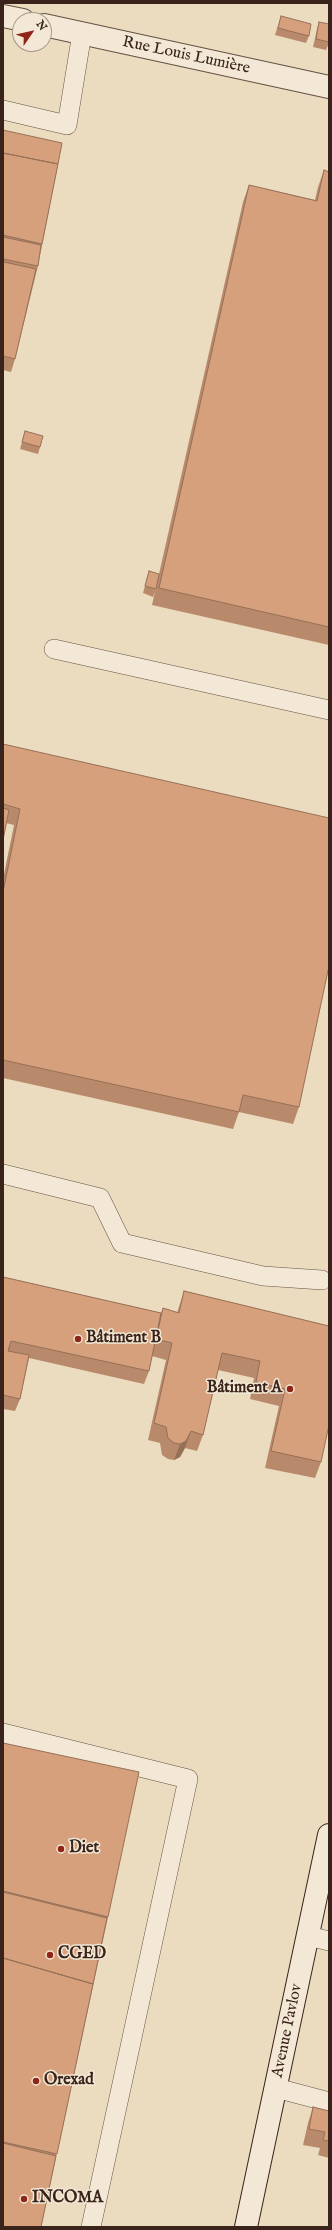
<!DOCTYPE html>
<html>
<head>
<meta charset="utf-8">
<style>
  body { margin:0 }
  #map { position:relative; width:332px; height:2230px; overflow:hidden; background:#ebdbbf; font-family:"IM FELL English",serif }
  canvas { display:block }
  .frame { position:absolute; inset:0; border:4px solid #3a231a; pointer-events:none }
  .north { position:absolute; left:12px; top:12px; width:40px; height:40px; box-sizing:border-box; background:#f2e8d5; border:1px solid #a8998a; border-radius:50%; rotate:56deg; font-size:11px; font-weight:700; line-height:16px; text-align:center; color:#3a231a }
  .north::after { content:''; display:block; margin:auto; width:14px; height:18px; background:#8f2418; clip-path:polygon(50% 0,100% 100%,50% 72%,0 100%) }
</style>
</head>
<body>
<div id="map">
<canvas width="332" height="2230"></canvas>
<div class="frame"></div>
<div class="north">N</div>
</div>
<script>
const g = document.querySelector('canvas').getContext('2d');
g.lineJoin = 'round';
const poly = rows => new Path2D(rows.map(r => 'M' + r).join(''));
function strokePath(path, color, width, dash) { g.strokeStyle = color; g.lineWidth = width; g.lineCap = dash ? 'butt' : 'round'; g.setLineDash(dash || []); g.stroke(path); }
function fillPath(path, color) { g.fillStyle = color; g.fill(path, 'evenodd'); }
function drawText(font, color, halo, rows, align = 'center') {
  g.font = font + ' "IM FELL English",serif'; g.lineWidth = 3; g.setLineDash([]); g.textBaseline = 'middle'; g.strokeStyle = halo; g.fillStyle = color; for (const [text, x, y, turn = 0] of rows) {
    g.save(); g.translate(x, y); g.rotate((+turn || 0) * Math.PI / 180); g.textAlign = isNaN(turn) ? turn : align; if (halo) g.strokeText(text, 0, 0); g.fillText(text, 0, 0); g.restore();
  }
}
const lane = poly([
  [3,110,67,125,82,33],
  [54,649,329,710],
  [3,1174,100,1198,122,1243,263,1276,322,1280],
  [3,1733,188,1779,91,2227],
  [308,1936,329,1941],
  [276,2088,329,2102]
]);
const street = poly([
  [3,16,23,20],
  [44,25,329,87]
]);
const secondary = poly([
  [246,2227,329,1835]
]);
strokePath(lane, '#665143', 20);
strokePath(street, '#665143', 24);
strokePath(secondary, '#3a231a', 24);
strokePath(lane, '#f2e8d5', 19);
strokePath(street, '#f2e8d5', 22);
strokePath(secondary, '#f2e8d5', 22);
fillPath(poly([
  [281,16,309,36,306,43,275,35],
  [319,22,329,43,326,50,313,47,317,29],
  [3,130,58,164,38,266,15,359,11,372,3,370],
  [324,170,329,172,329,645,152,605,243,202,249,185,315,200,318,187],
  [25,431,40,447,38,454,20,449],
  [149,571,156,589,153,597,143,593],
  [3,744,299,1107,293,1124,239,1112,233,1129,3,1078,3,879,14,825,6,823,3,840],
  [3,1277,161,1313,163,1308,177,1313,184,1291,329,1326,321,1462,315,1478,265,1468,279,1406,250,1399,254,1378,218,1370,203,1435,197,1451,185,1448,180,1457,174,1460,168,1459,162,1455,160,1443,148,1440,166,1360,152,1356,149,1371,144,1384,29,1358,20,1399,15,1411,3,1409],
  [3,1743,108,1917,41,2227,3,2227],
  [313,2107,329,2111,329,2158,318,2155,320,2148,303,2145,308,2123]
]), '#b88a6b');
fillPath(poly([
  [191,1431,185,1448,180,1457,174,1460,180,1444]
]), '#967057');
const building = poly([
  [281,16,311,24,309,36,278,28,281,16],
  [319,22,329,24,329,42,316,39,319,22],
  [3,130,62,143,58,164,3,153,3,130],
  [3,153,58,164,42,244,3,235,3,153],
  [324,170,329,172,329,627,159,588,249,185,317,201,324,170],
  [3,237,41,245,38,266,3,259,3,237],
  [4,262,36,269,15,359,3,356,3,264,4,262],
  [25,431,43,436,40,447,22,442,25,431],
  [149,571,159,574,156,589,145,586,149,571],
  [3,744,329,818,329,966,299,1107,243,1095,239,1112,3,1060,3,892,20,809,3,804,3,744],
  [3,808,9,810,3,840,3,808],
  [3,1277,161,1313,149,1371,11,1341,8,1351,29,1355,20,1399,3,1395,3,1277],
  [184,1291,329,1326,329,1425,321,1462,271,1451,285,1389,256,1382,260,1361,222,1353,203,1435,191,1431,186,1441,180,1444,174,1443,168,1438,166,1427,154,1423,172,1343,156,1339,163,1308,179,1313,184,1291],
  [3,1743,139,1772,108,1917,3,1891,3,1743],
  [3,1892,107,1918,93,1984,3,1958,3,1892],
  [3,1958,93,1984,57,2154,3,2142,3,1958],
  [313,2107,329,2111,329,2141,323,2140,325,2132,309,2129,313,2107],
  [3,2143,56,2156,41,2227,7,2227,3,2226,3,2143]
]);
fillPath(building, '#d6a07c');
strokePath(building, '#967057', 1);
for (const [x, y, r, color] of [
  [78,1339,4,"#8f2418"],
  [290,1389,4,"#8f2418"],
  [61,1849,4,"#8f2418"],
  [50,1955,4,"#8f2418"],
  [36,2081,4,"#8f2418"],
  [24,2199,4,"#8f2418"]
]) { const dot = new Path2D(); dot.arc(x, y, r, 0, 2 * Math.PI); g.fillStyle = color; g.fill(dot); strokePath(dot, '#f2e8d5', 1.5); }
drawText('16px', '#3a231a', '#f2e8d5', [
  ["Rue Louis Lumière",186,56,12],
  ["Avenue Pavlov",288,2031,-78]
]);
drawText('bold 16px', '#3a231a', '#f2e8d5', [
  ["Bâtiment B",86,1339],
  ["Bâtiment A",282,1389,"right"],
  ["Diet",69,1849],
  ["CGED",58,1955],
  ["Orexad",44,2081],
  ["INCOMA",32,2199]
], 'left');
</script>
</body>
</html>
